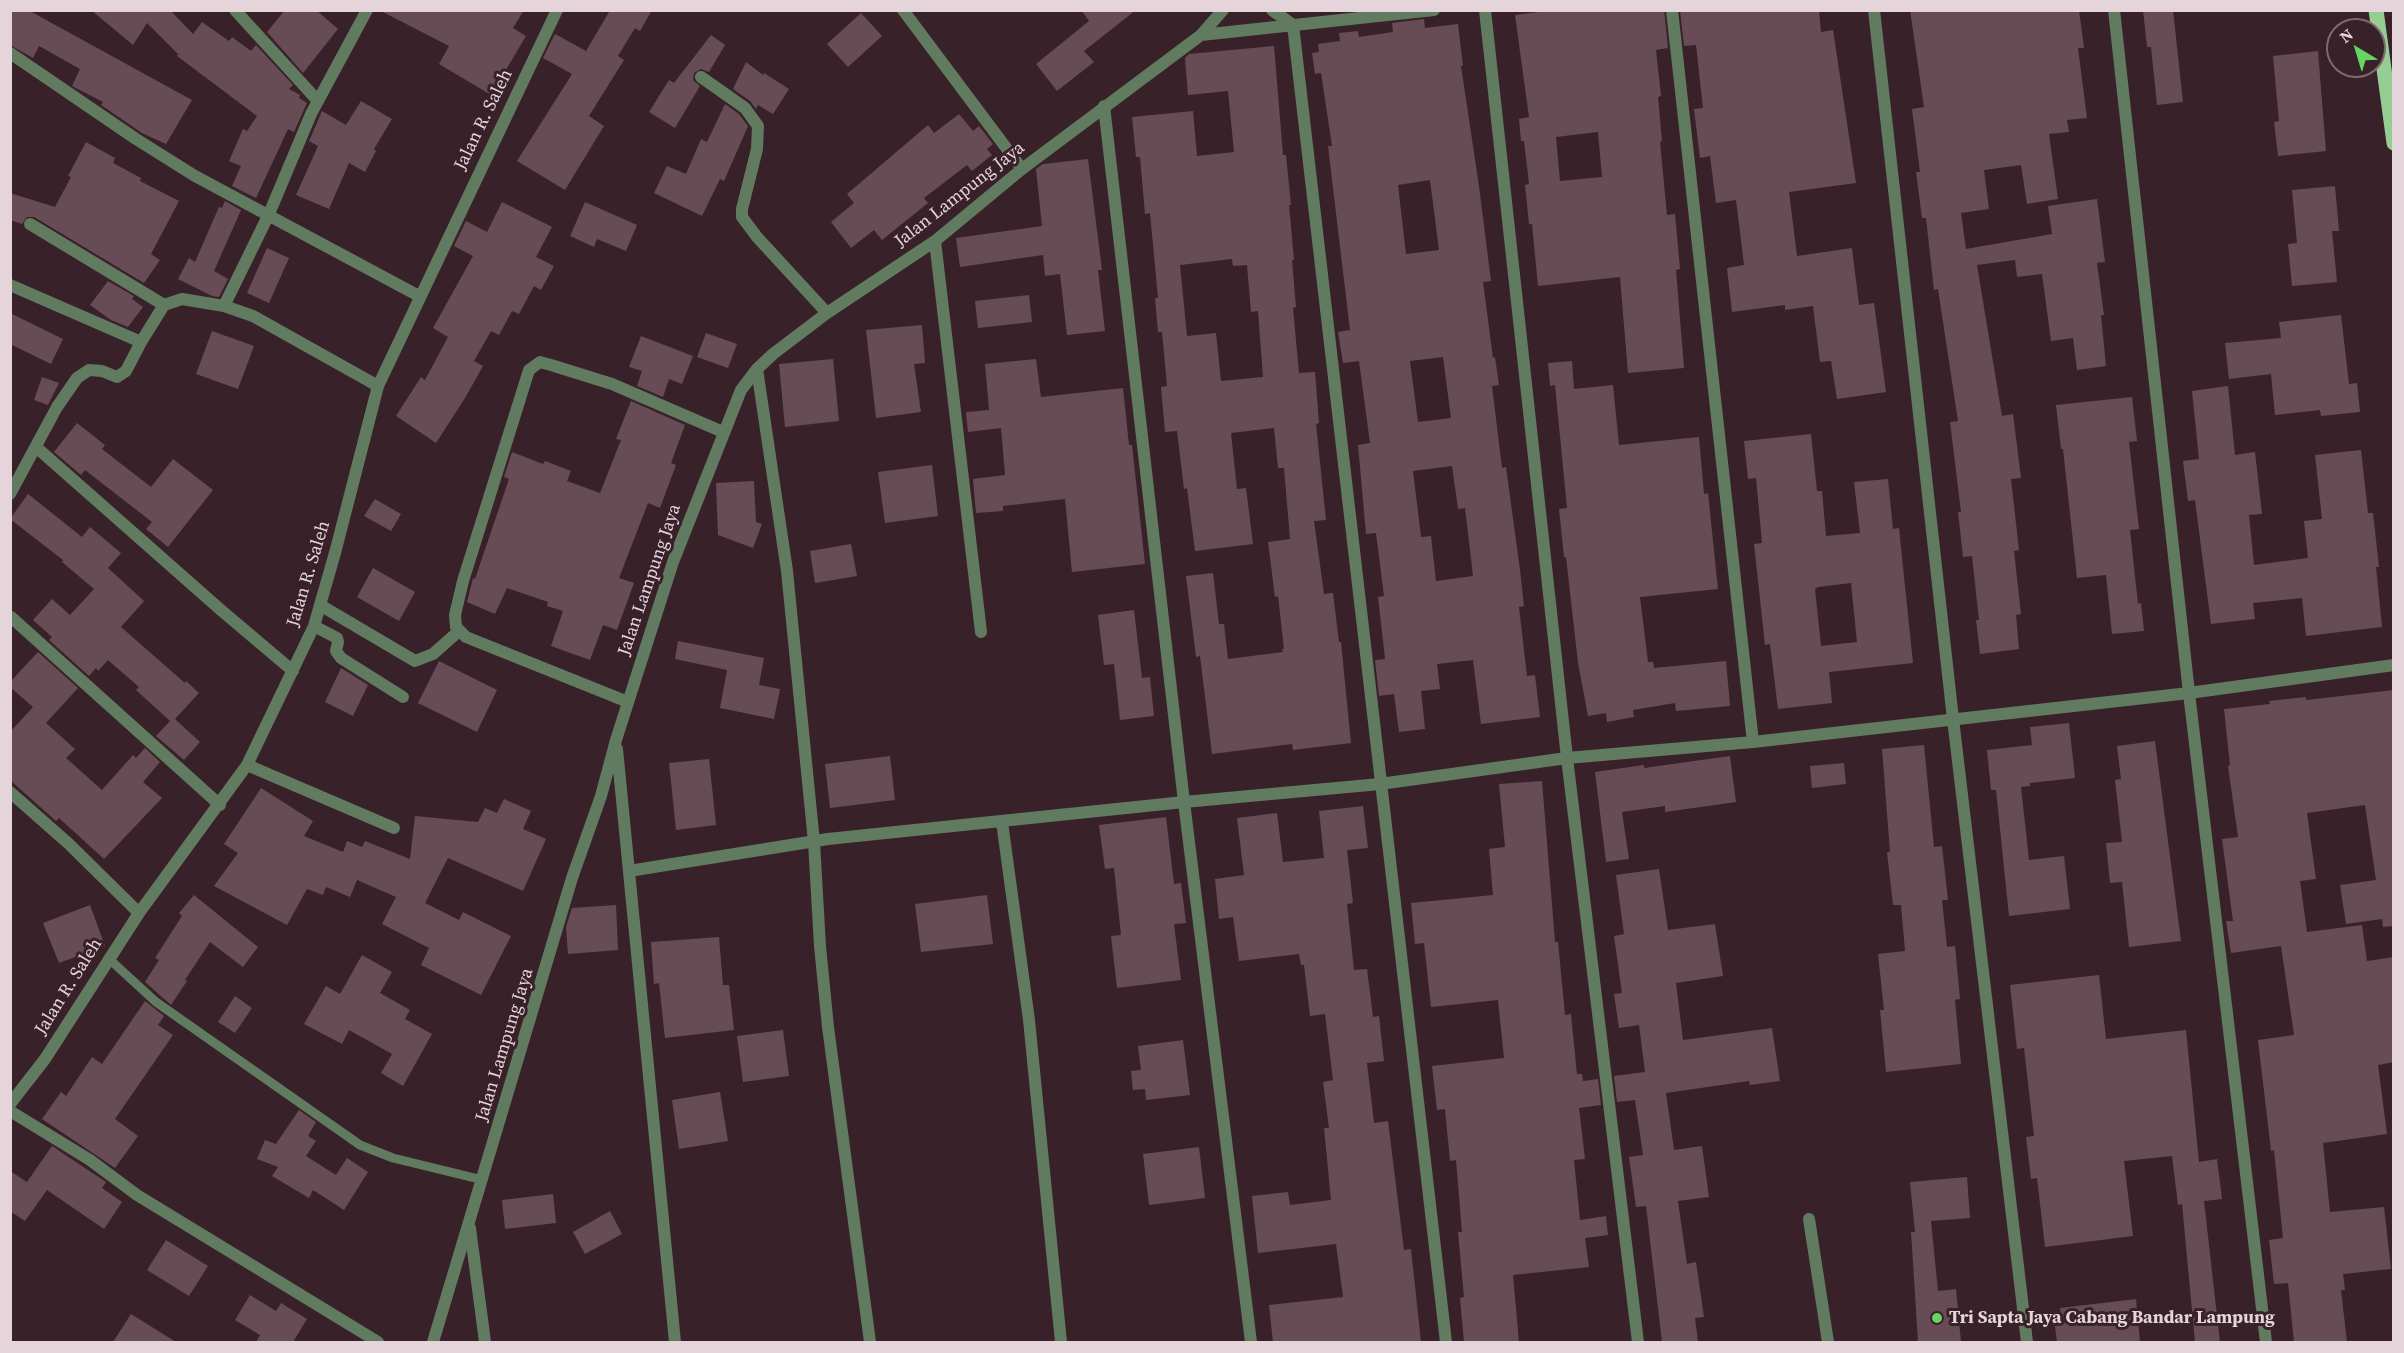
<!DOCTYPE html>
<html>
<head>
<meta charset="utf-8">
<style>
  body { margin:0 }
  #map { position:relative; width:2404px; height:1353px; overflow:hidden; background:#39212a; font-family:"Source Serif 4",serif }
  canvas { display:block }
  .frame { position:absolute; inset:0; border:12px solid #e5d4d9; pointer-events:none }
  .north { position:absolute; left:2326px; top:18px; width:60px; height:60px; box-sizing:border-box; background:#39212a; border:2px solid #7e6970; border-radius:50%; rotate:322deg; font-size:16px; font-weight:700; line-height:24px; text-align:center; color:#e5d4d9 }
  .north::after { content:''; display:block; margin:auto; width:21px; height:27px; background:#67d466; clip-path:polygon(50% 0,100% 100%,50% 72%,0 100%) }
</style>
</head>
<body>
<div id="map">
<canvas width="2404" height="1353"></canvas>
<div class="frame"></div>
<div class="north">N</div>
</div>
<script>
const g = document.querySelector('canvas').getContext('2d');
g.lineJoin = 'round';
function fillPath(path, color) { g.fillStyle = color; g.fill(path, 'evenodd'); }
const poly = rows => new Path2D(rows.map(r => 'M' + r).join(''));
function strokePath(path, color, width, dash) { g.strokeStyle = color; g.lineWidth = width; g.lineCap = dash ? 'butt' : 'round'; g.setLineDash(dash || []); g.stroke(path); }
function drawText(font, color, halo, rows, align = 'center') {
  g.font = font + ' "Source Serif 4",serif'; g.lineWidth = 6; g.setLineDash([]); g.textBaseline = 'middle'; g.strokeStyle = halo; g.fillStyle = color; for (const [text, x, y, turn = 0] of rows) {
    g.save(); g.translate(x, y); g.rotate((+turn || 0) * Math.PI / 180); g.textAlign = isNaN(turn) ? turn : align; if (halo) g.strokeText(text, 0, 0); g.fillText(text, 0, 0); g.restore();
  }
}
fillPath(poly([
  [10,10,28,10,192,100,166,144,142,133,101,105,103,102,72,86,80,69,39,46,33,58,10,45],
  [91,10,170,10,193,34,202,22,229,41,232,37,251,51,256,45,293,85,289,89,300,95,299,98,307,103,294,132,288,129,256,198,232,186,241,166,229,161,243,129,247,131,257,116,177,56,178,54,147,23,133,45],
  [285,10,316,10,338,29,303,73,267,32],
  [379,10,524,10,513,28,526,36,491,95,439,64,449,46],
  [606,10,652,10,640,31,635,28,618,56,624,60,589,116,604,126,565,190,517,161,572,74,543,58,555,34,586,51,609,12],
  [1081,10,1136,10,1084,51,1094,62,1057,91,1036,64,1089,21],
  [1554,10,1664,10,1668,48,1656,50,1661,96,1658,97,1662,141,1660,142,1667,215,1675,214,1680,269,1676,270,1684,368,1628,373,1620,277,1538,286,1532,224,1529,224,1525,185,1529,184,1524,141,1521,141,1519,119,1529,117,1515,15],
  [1598,132,1602,177,1560,181,1556,137],
  [1680,10,1819,10,1821,32,1833,30,1856,183,1789,192,1797,256,1852,248,1859,305,1874,303,1886,392,1837,399,1831,361,1820,362,1813,306,1785,310,1785,305,1732,312,1727,268,1744,265,1736,200,1716,203,1710,156,1700,158,1694,109,1703,108,1696,45,1684,46],
  [1910,10,2079,10,2084,48,2078,48,2087,118,2067,120,2069,132,2049,134,2058,199,2027,204,2021,165,1984,170,1989,209,1961,213,1966,249,2052,234,2048,206,2097,199,2105,262,2097,263,2104,315,2101,315,2106,366,2077,370,2073,338,2051,341,2042,274,2017,277,2015,260,1977,265,2002,416,2013,414,2021,478,2011,479,2019,550,2014,551,2021,614,2016,615,2019,649,1980,654,1976,620,1979,620,1972,556,1963,557,1958,512,1961,512,1950,422,1958,421,1938,289,1934,290,1926,218,1922,218,1916,172,1920,172,1912,109,1924,107],
  [2143,10,2173,10,2183,102,2157,105,2151,47,2147,47],
  [861,13,882,36,848,67,827,44],
  [1424,19,1425,28,1458,24,1463,66,1461,66,1479,186,1491,281,1483,282,1493,358,1495,357,1499,385,1492,386,1502,468,1506,467,1520,570,1524,606,1519,607,1527,676,1535,675,1540,717,1481,724,1473,660,1437,664,1440,689,1421,691,1425,729,1399,732,1394,694,1379,696,1375,660,1385,659,1378,597,1384,596,1376,533,1366,534,1358,445,1370,443,1359,361,1343,363,1338,332,1350,330,1328,146,1332,146,1323,86,1321,73,1315,74,1312,53,1319,52,1318,44,1340,41,1339,33,1358,31,1359,37,1393,32,1392,23],
  [1430,180,1439,250,1406,254,1398,185],
  [1443,357,1451,418,1418,422,1410,361],
  [1452,466,1458,509,1465,508,1473,576,1436,581,1431,536,1421,537,1413,471],
  [711,35,725,45,709,72,701,69,694,73,693,80,700,86,675,128,649,112,669,80,674,83],
  [1274,46,1283,155,1286,155,1291,205,1289,205,1294,260,1292,260,1296,307,1293,308,1299,373,1315,372,1319,423,1316,424,1326,520,1314,521,1324,594,1333,593,1339,642,1341,642,1351,743,1293,750,1292,744,1212,754,1200,656,1196,657,1186,576,1213,573,1219,624,1224,624,1228,659,1283,652,1282,649,1284,649,1278,596,1275,597,1268,542,1290,539,1284,468,1278,468,1274,428,1231,433,1237,489,1246,488,1253,544,1195,551,1187,488,1184,489,1177,431,1165,432,1161,387,1167,386,1162,332,1158,332,1155,298,1158,298,1150,213,1145,214,1140,157,1136,157,1132,117,1193,111,1197,156,1234,152,1228,91,1188,95,1185,58,1189,54],
  [1232,259,1233,266,1247,265,1251,312,1258,311,1263,377,1221,381,1216,333,1187,336,1180,265],
  [2318,51,2326,151,2278,156,2274,122,2279,121,2273,56],
  [746,62,763,75,764,73,789,89,773,114,758,105,756,109,750,101,733,89],
  [361,101,392,119,374,149,376,151,365,172,349,163,329,209,296,195,318,146,309,141,322,111,346,125],
  [725,104,739,114,748,126,724,181,720,179,702,216,654,193,667,166,686,174,701,139,707,142],
  [959,114,973,131,979,126,993,144,987,149,992,155,972,171,967,165,924,198,928,203,882,240,874,230,851,248,831,222,854,203,847,194,928,125,934,133],
  [86,142,115,158,113,163,141,178,140,181,179,201,151,254,160,260,144,283,34,217,27,217,22,224,10,220,10,193,55,207,71,177,68,176],
  [1088,159,1102,270,1098,270,1105,331,1067,335,1060,274,1045,276,1043,255,960,267,956,238,1042,226,1036,169,1043,164],
  [2335,186,2339,231,2332,231,2337,282,2292,286,2288,244,2297,243,2292,190],
  [225,201,241,210,214,271,228,279,219,297,212,296,178,279,189,258,195,262,219,207,222,208],
  [502,202,552,227,536,257,554,266,541,290,534,286,519,314,512,311,499,335,491,331,474,361,483,366,465,398,436,443,396,416,421,377,425,380,448,337,433,328,473,256,454,246,466,221,487,232],
  [585,202,637,225,626,251,597,239,594,247,570,236],
  [267,248,289,258,269,303,247,293],
  [108,281,134,296,132,299,143,307,128,327,111,320,90,305],
  [1029,295,1032,322,978,328,975,301],
  [10,313,63,339,51,364,10,344],
  [2341,315,2349,384,2357,383,2360,412,2321,416,2320,410,2275,415,2271,374,2229,379,2225,343,2281,338,2279,322],
  [922,325,925,363,914,364,921,412,876,418,866,330],
  [212,331,254,346,238,389,196,374],
  [706,333,737,344,728,368,697,357],
  [641,336,693,356,682,384,669,379,663,397,637,386,642,371,629,367],
  [833,359,839,421,785,427,779,364],
  [1036,359,1041,397,1123,388,1129,445,1132,445,1145,564,1072,572,1065,499,1003,506,1003,511,976,513,973,479,1005,475,1001,428,968,432,966,412,989,410,985,364],
  [1572,361,1574,389,1613,385,1619,445,1699,437,1704,494,1708,493,1718,589,1640,597,1648,662,1653,662,1654,668,1726,661,1730,706,1676,711,1675,703,1633,710,1634,717,1607,722,1606,713,1588,716,1578,663,1566,557,1564,557,1559,509,1567,508,1555,385,1550,386,1548,363],
  [42,377,59,383,48,405,34,400],
  [2228,386,2235,455,2255,452,2262,514,2249,515,2254,565,2308,558,2304,521,2322,519,2315,455,2361,450,2368,513,2373,513,2379,567,2376,567,2382,627,2306,636,2302,598,2253,603,2255,619,2211,624,2195,500,2188,501,2183,461,2199,459,2192,391],
  [2132,397,2137,441,2129,442,2139,529,2130,530,2138,604,2141,603,2144,631,2112,634,2106,575,2077,578,2063,449,2061,449,2056,405],
  [631,401,685,425,671,463,676,465,660,508,648,503,619,578,634,583,617,630,603,625,590,660,551,646,563,611,547,606,548,602,507,588,495,614,467,602,473,578,475,579,509,479,504,477,512,452,543,464,545,461,571,471,567,481,600,493,621,440,616,439],
  [77,423,105,445,102,449,151,487,173,459,213,490,168,547,146,529,152,522,85,470,81,475,54,452],
  [1811,434,1817,491,1822,491,1826,536,1860,533,1854,482,1888,479,1893,529,1899,528,1913,663,1829,672,1832,703,1778,709,1770,644,1765,645,1754,544,1762,543,1756,478,1748,479,1744,441],
  [1851,583,1857,642,1821,646,1815,589,1818,587],
  [932,465,938,516,885,523,878,472],
  [754,481,756,522,762,524,753,548,718,535,716,483],
  [28,494,82,537,90,527,121,553,108,568,144,601,121,627,185,683,186,681,199,693,175,719,200,742,184,760,156,736,170,721,136,690,139,687,108,660,98,671,96,668,89,676,49,640,52,637,33,620,52,599,70,615,94,589,62,562,63,560,10,519],
  [375,499,401,514,391,531,364,516],
  [851,544,857,576,815,583,810,551],
  [373,568,415,592,399,621,357,597],
  [1134,610,1142,678,1150,677,1154,716,1120,720,1114,664,1104,665,1098,615],
  [678,641,764,658,759,685,780,689,774,719,720,708,727,670,675,659],
  [38,652,78,688,46,723,75,749,66,758,102,790,133,755,136,758,145,748,160,762,143,782,162,798,104,859,59,818,56,821,10,780,10,732,33,707,10,687,10,682],
  [439,661,497,690,477,732,418,703],
  [341,668,368,685,353,716,325,702],
  [2394,690,2394,926,2383,927,2382,919,2346,924,2340,885,2376,880,2365,805,2307,813,2316,879,2300,881,2307,932,2362,925,2367,961,2394,957,2394,1062,2378,1065,2387,1134,2323,1143,2330,1212,2384,1207,2391,1269,2343,1274,2345,1290,2341,1290,2347,1342,2294,1342,2288,1283,2274,1284,2269,1240,2283,1238,2274,1150,2271,1151,2258,1040,2294,1035,2281,946,2231,953,2226,921,2233,921,2222,839,2238,837,2228,766,2230,765,2224,709,2270,704,2269,701,2306,697,2306,700],
  [2069,723,2075,778,2030,783,2030,786,2021,787,2029,860,2064,856,2070,909,2009,916,1996,790,1991,790,1987,750,2032,745,2030,727],
  [2155,741,2181,941,2129,947,2122,882,2110,883,2106,843,2122,842,2115,780,2121,779,2117,746],
  [1924,745,1934,847,1942,846,1948,900,1942,900,1947,947,1955,946,1960,999,1955,1000,1961,1064,1886,1072,1880,1010,1884,1010,1878,954,1905,951,1901,905,1893,905,1887,852,1890,852,1882,749],
  [890,756,895,800,830,808,825,764],
  [1730,756,1736,802,1665,812,1665,806,1622,812,1629,859,1606,862,1595,772,1644,765,1644,768],
  [709,759,716,825,676,830,669,763],
  [1844,763,1846,784,1812,788,1810,766],
  [1542,781,1555,942,1558,942,1565,1015,1571,1014,1577,1074,1582,1074,1583,1081,1598,1079,1601,1105,1579,1108,1585,1159,1574,1160,1580,1220,1606,1216,1608,1235,1585,1238,1589,1267,1513,1275,1519,1342,1464,1342,1460,1298,1464,1297,1458,1232,1462,1232,1456,1160,1450,1161,1445,1109,1437,1110,1432,1066,1504,1058,1498,1000,1431,1007,1424,943,1415,944,1411,903,1493,895,1489,849,1505,847,1499,784],
  [261,788,313,821,304,836,343,852,347,841,362,847,365,841,410,859,415,816,478,822,485,808,497,813,504,799,531,811,523,829,546,839,523,891,448,858,425,903,459,920,463,912,511,936,481,995,421,965,429,948,382,924,396,897,357,880,350,897,326,887,323,895,307,889,287,925,214,886,238,853,224,844],
  [1363,806,1368,848,1347,850,1353,903,1347,904,1354,970,1367,969,1373,1017,1379,1016,1384,1061,1367,1063,1374,1123,1388,1121,1404,1250,1411,1249,1421,1342,1273,1342,1269,1305,1343,1297,1336,1244,1258,1253,1252,1196,1288,1192,1290,1205,1331,1200,1324,1128,1329,1128,1323,1082,1333,1080,1325,1014,1310,1016,1304,965,1301,965,1299,954,1239,961,1233,917,1219,919,1215,879,1244,875,1237,818,1277,813,1283,862,1324,858,1319,811],
  [1166,817,1174,884,1181,883,1186,923,1174,924,1181,980,1117,988,1111,936,1121,935,1114,868,1105,869,1099,825],
  [1659,869,1668,930,1715,924,1723,976,1676,983,1683,1040,1772,1028,1780,1081,1750,1085,1749,1081,1666,1093,1674,1150,1702,1146,1709,1197,1678,1201,1687,1264,1696,1262,1704,1317,1695,1318,1698,1342,1662,1342,1646,1206,1636,1207,1629,1157,1643,1155,1635,1100,1617,1102,1614,1076,1645,1072,1639,1025,1619,1028,1614,994,1622,993,1614,936,1624,934,1616,875],
  [194,895,258,947,243,967,210,942,185,980,187,981,171,1005,145,982,159,960,155,958,182,916,179,913],
  [987,895,993,944,921,952,915,904],
  [90,905,105,946,59,963,43,923],
  [616,905,618,950,568,954,566,927,572,908],
  [719,937,723,985,729,985,734,1030,665,1038,659,983,654,984,651,942],
  [362,955,392,972,380,993,410,1010,405,1019,432,1034,403,1086,381,1073,392,1054,349,1030,342,1044,304,1024,326,986,340,994],
  [2099,975,2106,1039,2186,1030,2199,1162,2217,1159,2222,1199,2204,1201,2220,1342,2195,1342,2182,1204,2178,1205,2172,1156,2124,1161,2133,1236,2045,1247,2037,1178,2031,1179,2026,1137,2034,1136,2024,1048,2017,1049,2010,985],
  [235,996,252,1008,235,1033,218,1022],
  [145,1001,164,1016,158,1025,173,1035,115,1119,138,1136,115,1168,42,1119,61,1092,66,1096,92,1057,102,1064],
  [783,1030,789,1076,743,1082,737,1036],
  [1183,1040,1190,1095,1146,1100,1145,1089,1133,1090,1131,1071,1141,1070,1138,1046],
  [720,1092,728,1141,679,1149,672,1100],
  [299,1110,316,1122,308,1136,316,1141,306,1156,336,1175,347,1158,368,1172,344,1210,313,1190,309,1198,272,1176,278,1167,257,1159,265,1140,276,1144],
  [52,1146,106,1182,102,1188,122,1202,104,1229,47,1190,25,1221,10,1211,10,1171,27,1182],
  [1199,1147,1205,1198,1149,1205,1143,1154],
  [1967,1177,1970,1218,1931,1221,1938,1291,1956,1289,1961,1342,1918,1342,1911,1232,1915,1232,1910,1182],
  [553,1194,556,1223,505,1229,502,1200],
  [610,1211,622,1234,585,1254,573,1232],
  [166,1240,208,1266,189,1296,147,1270],
  [250,1295,276,1311,281,1303,307,1319,293,1342,256,1342,260,1335,235,1320],
  [2136,1299,2140,1342,2057,1342,2054,1319,2061,1318,2060,1308],
  [131,1314,176,1342,113,1342]
]), '#674c55');
strokePath(poly([
  [108,958,156,1002,360,1145,393,1158,483,1180]
]), '#607b5f', 9);
strokePath(poly([
  [235,10,318,101],
  [903,10,1022,169],
  [1272,10,1293,25,1446,1342],
  [1485,10,1567,758,1638,1342],
  [1672,10,1753,742],
  [1874,10,1953,719,2027,1342],
  [2114,10,2189,693,2266,1342],
  [1201,35,1434,10],
  [10,53,136,139,195,176,419,296],
  [701,77,745,108,758,126,757,149,742,209,742,217,757,237,827,313],
  [1104,106,1184,802,1251,1342],
  [30,224,164,305],
  [935,241,981,632],
  [10,285,141,342],
  [224,306,269,214,311,114,367,10],
  [757,369,787,571,814,842,820,946,828,1027,870,1342],
  [36,447,222,611,293,671],
  [10,494,57,407,77,378,89,370,102,371,117,377,126,371,141,342,164,305,182,299,224,306,253,316,378,386],
  [320,605,415,661,433,654,459,631],
  [11,617,220,805],
  [314,626,337,638,338,642,336,651,341,658,403,697],
  [628,702,466,637,456,627,455,615,463,581,529,370,540,362,551,365,612,384,723,432],
  [617,749,675,1342],
  [247,765,394,828],
  [10,792,69,844,139,913],
  [1002,822,1029,1020,1061,1342],
  [629,871,828,839,1184,802,1380,784,1567,758,1753,742,2189,693,2394,665],
  [10,1104,45,1059,139,913,247,765,314,626,335,553,378,386,557,10],
  [10,1111,90,1160,137,1195,378,1342],
  [1809,1219,1828,1342],
  [470,1228,485,1342],
  [433,1342,572,878,601,796,616,740,673,562,741,390,757,369,773,354,827,313,935,241,1022,169,1201,35,1223,10]
]), '#607b5f', 12);
strokePath(poly([
  [2376,10,2394,143]
]), '#95cd92', 15);
for (const [x, y, r, color] of [
  [1937,1318,6,"#67d466"]
]) { const dot = new Path2D(); dot.arc(x, y, r, 0, 2 * Math.PI); g.fillStyle = color; g.fill(dot); strokePath(dot, '#39212a', 2); }
drawText('18px', '#e5d4d9', '#39212a', [
  ["Jalan R. Saleh",484,120,-64],
  ["Jalan Lampung Jaya",960,195,-38],
  ["Jalan R. Saleh",309,574,-73],
  ["Jalan Lampung Jaya",650,580,-71],
  ["Jalan R. Saleh",69,987,-58],
  ["Jalan Lampung Jaya",505,1045,-73]
]);
drawText('bold 18px', '#e5d4d9', '#39212a', [
  ["Tri Sapta Jaya Cabang Bandar Lampung",1949,1318]
], 'left');
</script>
</body>
</html>
